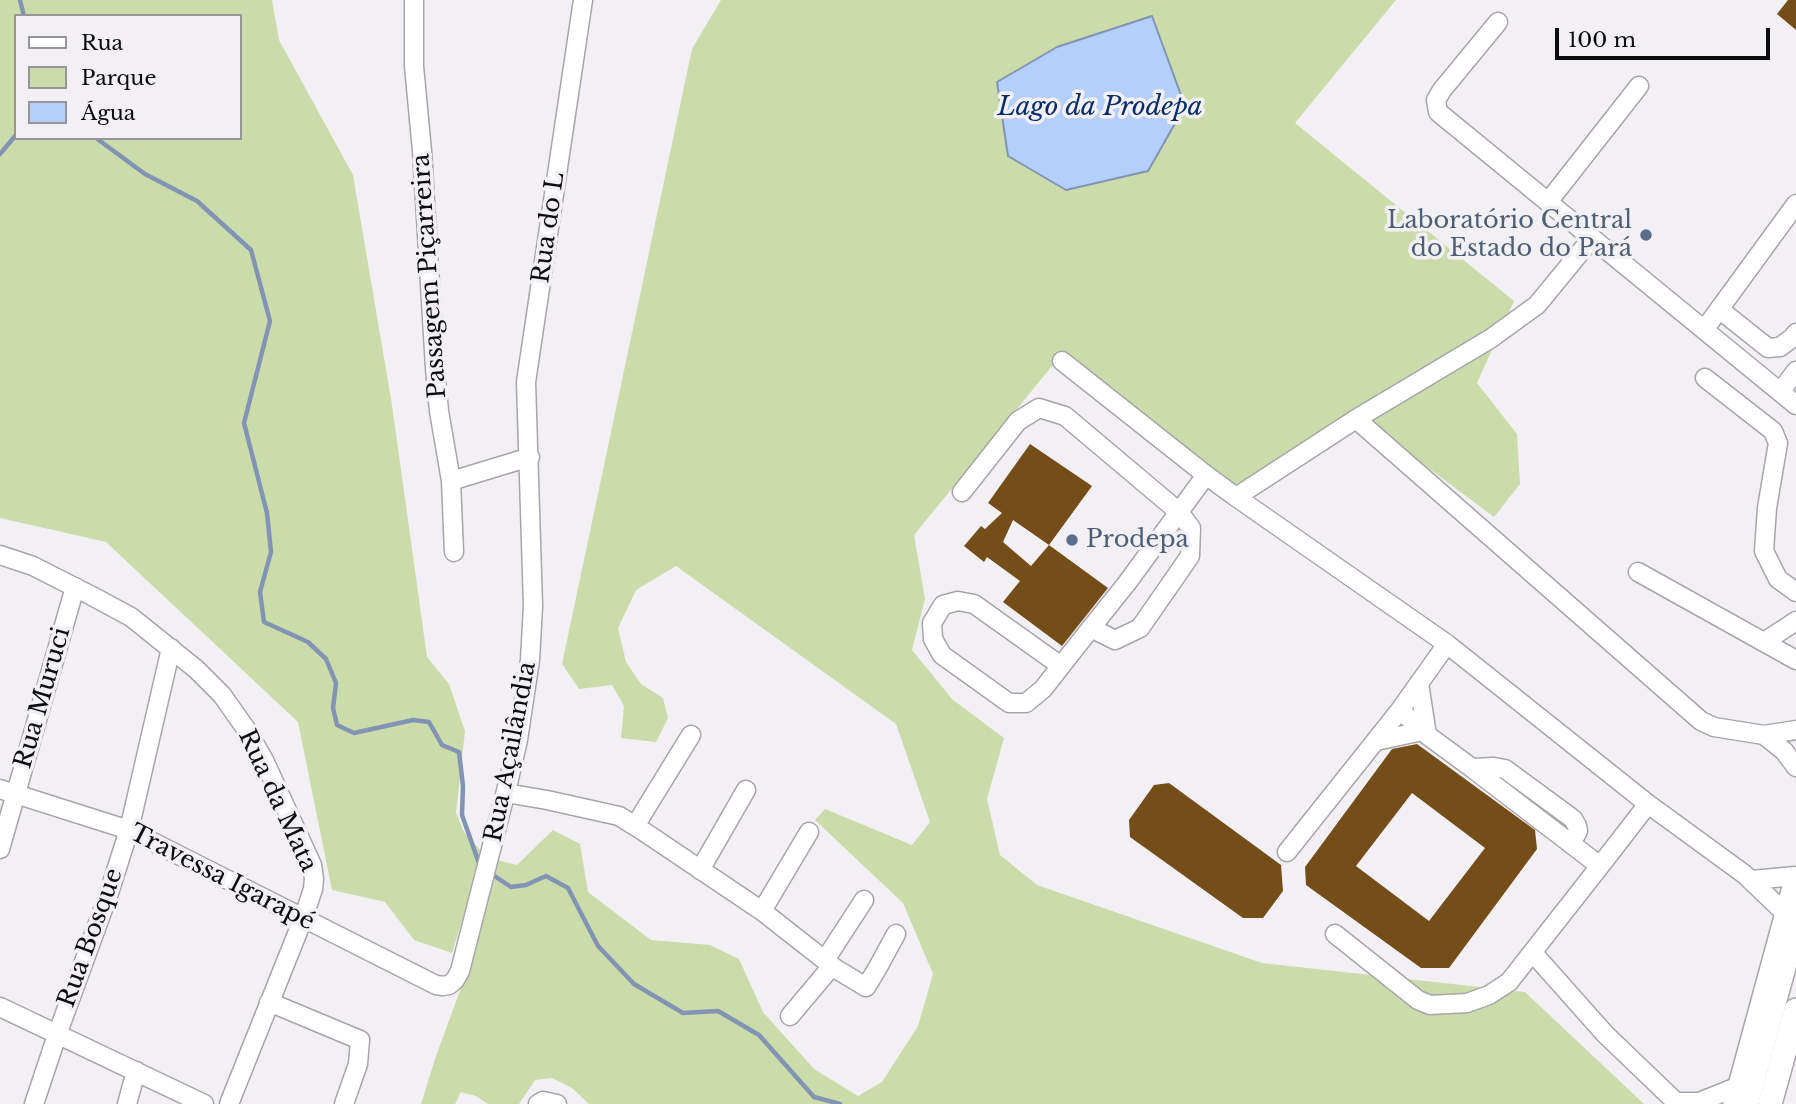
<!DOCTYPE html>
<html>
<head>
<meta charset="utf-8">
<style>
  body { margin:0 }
  #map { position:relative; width:1796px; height:1104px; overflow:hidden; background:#f2f0f4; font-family:"Libre Baskerville",serif }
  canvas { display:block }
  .legend { position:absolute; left:14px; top:14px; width:228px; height:126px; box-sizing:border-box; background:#f2f0f4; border:2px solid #969598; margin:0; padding:9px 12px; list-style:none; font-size:21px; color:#0d0c0d }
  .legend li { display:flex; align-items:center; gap:14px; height:35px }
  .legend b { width:35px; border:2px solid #969598 }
  .scale { position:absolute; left:1555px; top:28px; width:215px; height:32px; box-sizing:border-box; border:4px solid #0d0c0d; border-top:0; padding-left:9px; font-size:21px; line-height:24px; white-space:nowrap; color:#0d0c0d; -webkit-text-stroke:5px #f2f0f4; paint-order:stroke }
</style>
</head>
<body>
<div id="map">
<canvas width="1796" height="1104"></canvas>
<ul class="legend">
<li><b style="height:9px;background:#fff"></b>Rua</li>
<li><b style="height:19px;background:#cbdcaa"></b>Parque</li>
<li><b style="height:19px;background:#b4cffa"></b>Água</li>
</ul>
<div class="scale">100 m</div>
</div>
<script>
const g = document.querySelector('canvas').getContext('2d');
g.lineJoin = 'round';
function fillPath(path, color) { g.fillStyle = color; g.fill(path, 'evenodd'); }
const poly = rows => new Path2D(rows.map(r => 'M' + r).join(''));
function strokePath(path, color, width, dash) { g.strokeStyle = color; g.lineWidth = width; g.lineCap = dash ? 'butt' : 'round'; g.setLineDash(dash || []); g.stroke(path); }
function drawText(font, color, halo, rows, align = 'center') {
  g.font = font + ' "Libre Baskerville",serif'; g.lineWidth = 7; g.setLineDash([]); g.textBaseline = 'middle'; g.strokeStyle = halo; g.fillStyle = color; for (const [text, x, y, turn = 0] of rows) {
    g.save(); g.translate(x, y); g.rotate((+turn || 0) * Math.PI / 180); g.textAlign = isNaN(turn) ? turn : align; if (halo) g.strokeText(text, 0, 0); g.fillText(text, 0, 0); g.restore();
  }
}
fillPath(poly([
  [0,0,272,0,279,40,353,175,392,405,427,657,449,684,465,731,456,813,464,832,483,853,452,953,414,940,385,902,332,890,298,722,106,542,0,518],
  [16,16,240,16,240,138,16,138],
  [721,0,1396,0,1295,123,1514,301,1477,383,1517,434,1520,484,1494,517,1356,414,1229,490,1061,355,914,535,925,599,912,650,952,699,1004,738,987,799,1000,855,1037,885,1262,963,1525,992,1644,1104,589,1104,572,1088,552,1078,535,1080,519,1104,488,1104,476,1096,461,1092,455,1104,421,1104,436,1056,466,974,485,913,491,874,497,860,517,865,553,830,580,844,588,892,651,940,710,945,739,959,763,1012,814,1069,858,1096,882,1082,918,1026,933,974,903,903,815,820,825,809,912,845,930,822,896,724,676,566,636,590,618,628,626,662,641,684,663,698,668,718,656,742,621,738,624,706,612,685,579,689,562,664,692,49]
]), '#cbdcaa');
const water = poly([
  [1152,16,1185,106,1148,171,1066,190,1008,156,997,82,1057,47,1152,16]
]);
fillPath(water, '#b4cffa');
strokePath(water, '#8294b3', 2);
strokePath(poly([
  [20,0,24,16],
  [96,138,145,174,197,201,251,250,270,321,244,423,267,513,271,552,260,592,264,622,308,642,326,659,336,683,333,708,337,725,354,733,413,720,429,722,442,745,459,752,463,786,462,815,480,866],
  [0,154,16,135],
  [490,873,511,887,526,885,546,876,568,888,598,946,634,984,683,1013,718,1011,759,1035,814,1097,840,1104]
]), '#8294b3', 4.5);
fillPath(poly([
  [1788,0,1796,0,1796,30,1777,14],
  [1030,444,1092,486,1049,545,1108,588,1062,646,1003,602,1020,581,987,557,984,562,964,546,981,526,985,529,1002,513,988,503],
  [1013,520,1049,545,1031,566,1003,542],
  [1417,744,1535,830,1537,849,1449,968,1421,968,1306,885,1305,867,1392,749],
  [1412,793,1485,848,1429,921,1356,866],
  [1169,783,1281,865,1283,891,1263,918,1243,918,1130,837,1129,820,1154,785]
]), '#744d19');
const minor = poly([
  [414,0,414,66,422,151,435,368,439,411,451,481,454,552],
  [1498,22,1442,90,1436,100,1438,112,1796,405],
  [1548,202,1639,86],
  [1719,309,1768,348,1780,347,1792,338,1796,333],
  [1704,330,1796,204],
  [1062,361,1206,475,1236,497,1356,419,1701,721,1714,727,1764,735,1796,730],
  [1705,378,1773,431,1778,443,1767,508,1764,551,1778,579,1796,592],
  [1780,392,1796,371],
  [1356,419,1490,339,1537,305,1592,238],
  [451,481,530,457],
  [962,492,1018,421,1039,408,1065,416,1179,512,1191,528,1190,556,1140,628,1115,640,1091,628],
  [1236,497,1447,644,1648,804,1744,874,1786,914],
  [0,555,33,566,92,596,131,617,196,669,222,695,246,729,264,760,312,865,314,879,313,889,303,919,229,1104],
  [1638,572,1796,660],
  [1764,642,1796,621],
  [1061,666,974,604,958,601,943,605,932,623,933,639,942,655,1009,703,1026,703,1043,689,1061,666,1091,628,1127,583,1206,475],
  [1419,683,1427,735],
  [1400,710,1427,735,1472,768,1494,767,1505,769,1573,819,1577,826,1578,831,1571,844],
  [1764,735,1784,751,1796,767],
  [1376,741,1422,731],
  [1472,768,1600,866,1648,804],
  [0,789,129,830,436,985,443,986,449,985,455,980,460,971,509,779,518,740,530,660,533,606,526,382,583,0],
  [506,793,547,800,619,816,640,829,762,911,836,969,866,987,877,969,896,934],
  [635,826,691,735],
  [0,849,75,587],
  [1287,852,1400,710,1447,644],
  [700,870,746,790],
  [1752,880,1796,876],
  [762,911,809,832],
  [1335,934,1418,1000,1430,1005,1467,1003,1489,995,1509,982,1600,866],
  [1533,953,1605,1034,1678,1104],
  [825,960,864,900],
  [269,1002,360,1040,358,1064,344,1104],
  [0,1007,204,1104],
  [790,1016,832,966],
  [1676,1102,1699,1102,1739,1086],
  [34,1104,57,1035,109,893,129,830,171,648],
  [127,1104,136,1071],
  [538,1104,543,1101,557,1104],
  [1749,1104,1796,933]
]);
const major = poly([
  [1735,1104,1796,880],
  [1770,1104,1796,1010]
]);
strokePath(minor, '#a8a5a9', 21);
strokePath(major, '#a8a5a9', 26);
strokePath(minor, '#fff', 18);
strokePath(major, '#fff', 23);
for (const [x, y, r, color] of [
  [1646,235,7,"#5c6f8a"],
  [1072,540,7,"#5c6f8a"]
]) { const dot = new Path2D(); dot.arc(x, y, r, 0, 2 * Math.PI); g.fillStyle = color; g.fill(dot); strokePath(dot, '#f2f0f4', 2.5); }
drawText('24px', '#4e5e75', '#f2f0f4', [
  ["Laboratório Central",1632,221],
  ["do Estado do Pará",1632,249],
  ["Prodepa",1086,540,"left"]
], 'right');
drawText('24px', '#0d0c0d', '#f2f0f4', [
  ["Rua do L",549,228,-82],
  ["Passagem Piçarreira",430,276,-94],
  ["Rua Muruci",43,698,-74],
  ["Rua Açailândia",511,752,-79],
  ["Rua da Mata",277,801,65],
  ["Travessa Igarapé",222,878,27],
  ["Rua Bosque",91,938,-70]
]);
drawText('italic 26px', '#052e6b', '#f2f0f4', [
  ["Lago da Prodepa",1100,108]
]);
</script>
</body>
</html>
